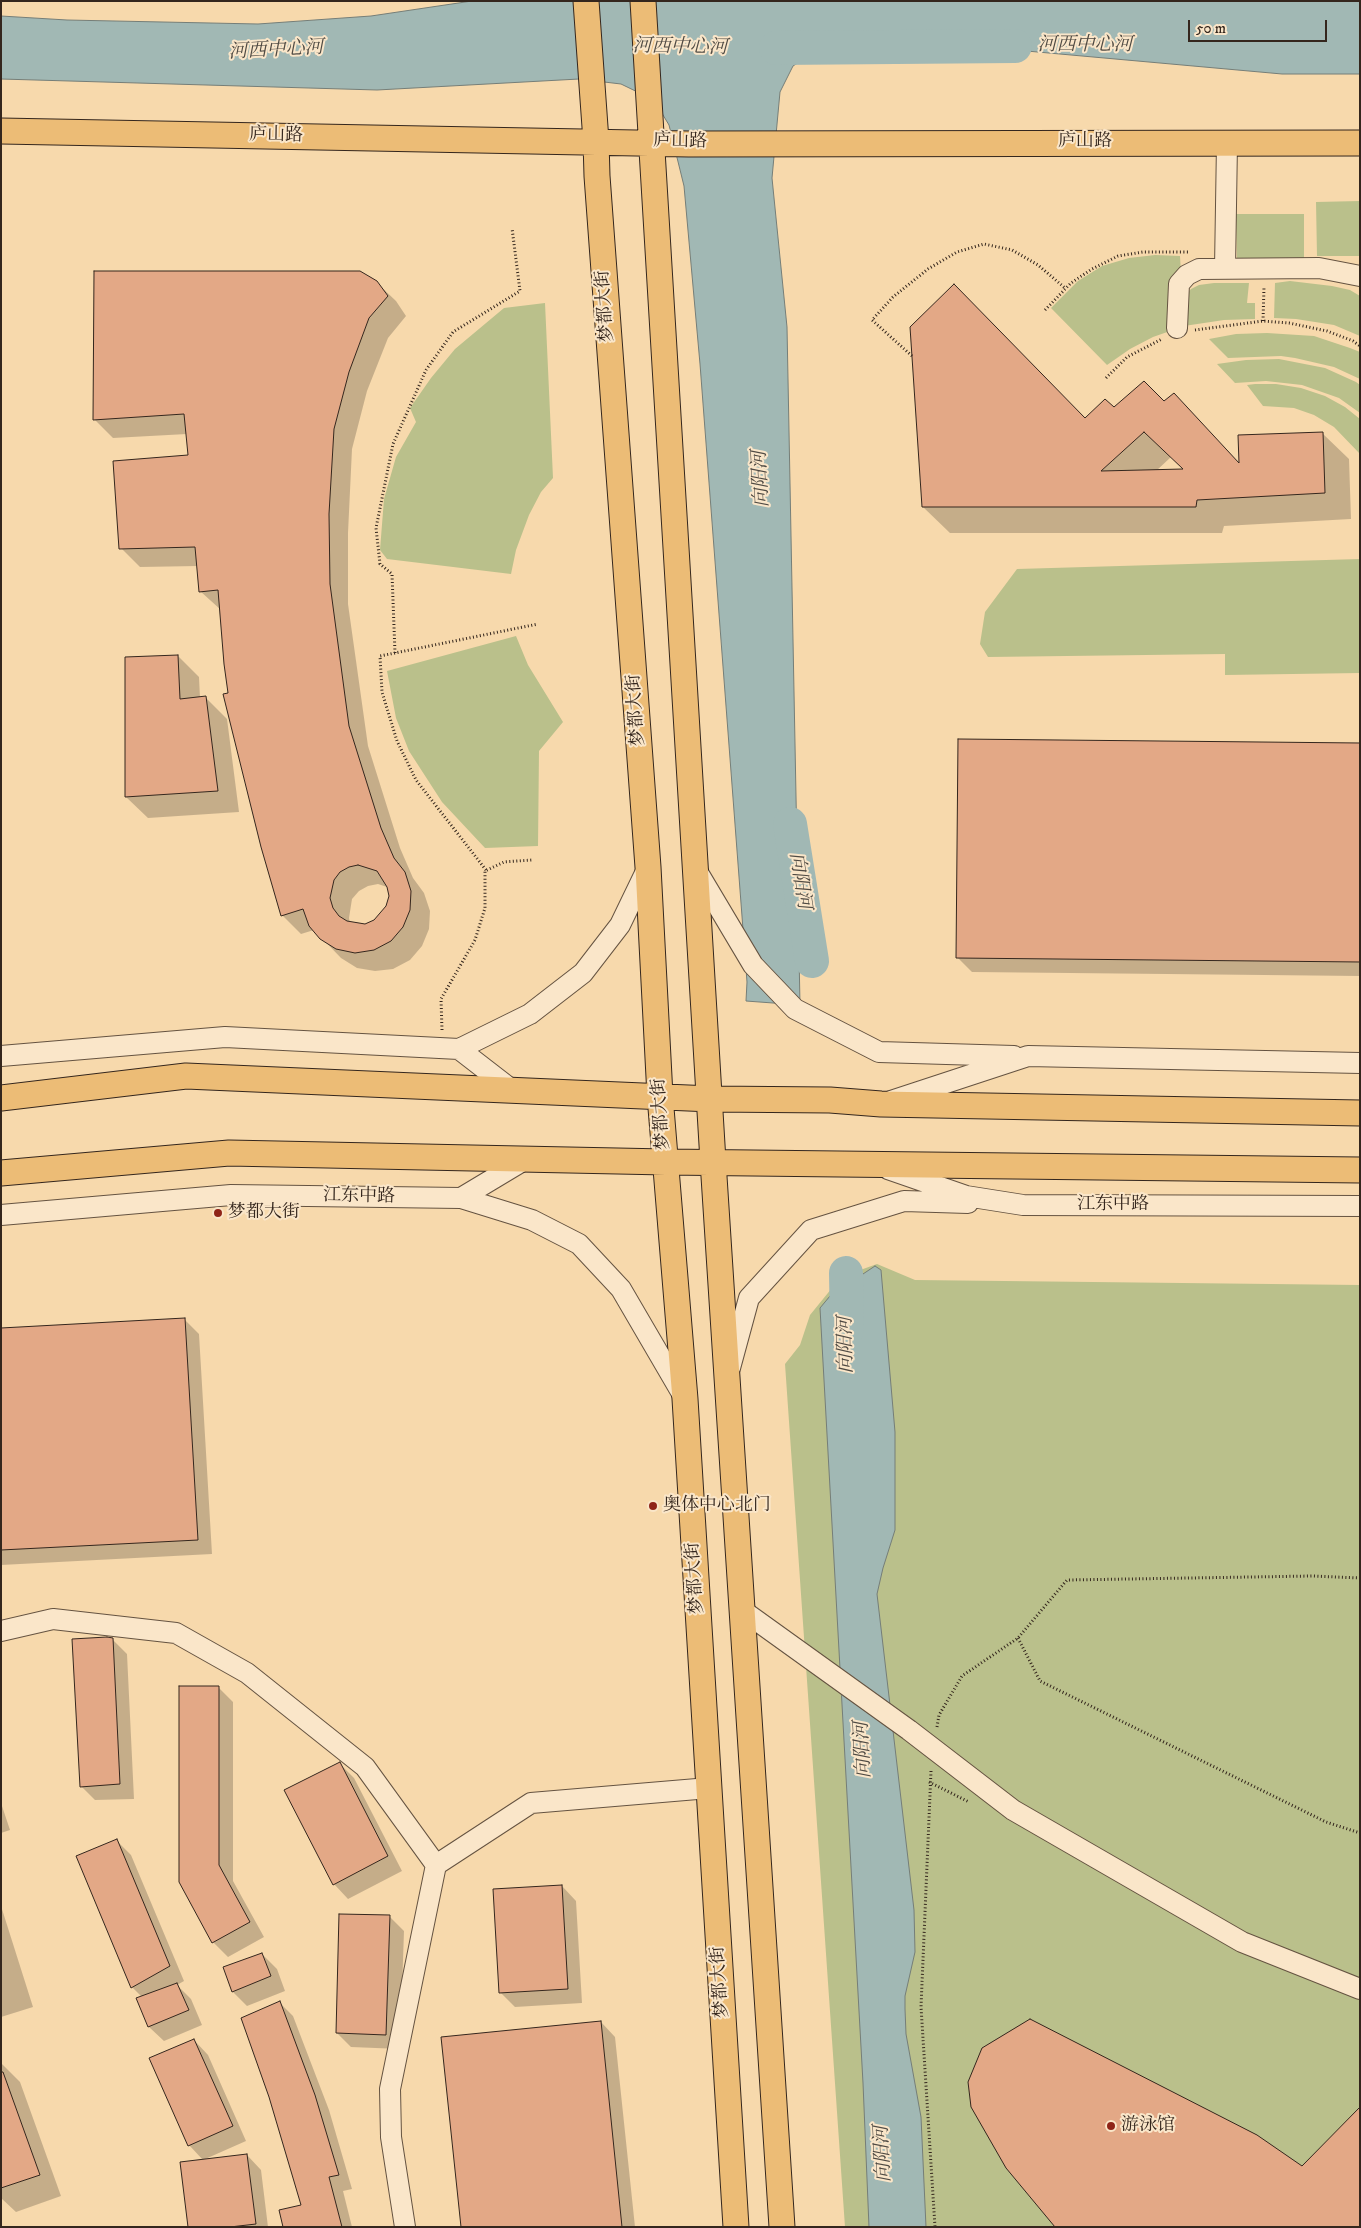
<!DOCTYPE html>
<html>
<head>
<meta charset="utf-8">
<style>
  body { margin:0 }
  #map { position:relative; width:1361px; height:2228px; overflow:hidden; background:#f7d9ac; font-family:"IM FELL DW Pica",serif }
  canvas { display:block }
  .frame { position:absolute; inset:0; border:2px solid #34261d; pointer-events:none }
  .scale { position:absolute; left:1188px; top:20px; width:139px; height:22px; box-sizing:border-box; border:2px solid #34261d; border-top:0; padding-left:6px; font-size:15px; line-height:18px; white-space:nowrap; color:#34261d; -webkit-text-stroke:4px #fae6c9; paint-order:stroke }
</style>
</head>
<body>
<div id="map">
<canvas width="1361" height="2228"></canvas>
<div class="frame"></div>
<div class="scale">50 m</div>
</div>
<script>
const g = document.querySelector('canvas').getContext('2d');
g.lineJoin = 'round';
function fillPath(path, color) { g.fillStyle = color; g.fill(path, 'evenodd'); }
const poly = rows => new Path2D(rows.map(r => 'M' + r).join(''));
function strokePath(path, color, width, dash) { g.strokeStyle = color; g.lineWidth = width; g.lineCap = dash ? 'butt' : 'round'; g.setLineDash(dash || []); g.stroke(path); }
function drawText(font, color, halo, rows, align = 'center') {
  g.font = font + ' "IM FELL DW Pica","Noto Serif SC",serif'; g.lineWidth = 4; g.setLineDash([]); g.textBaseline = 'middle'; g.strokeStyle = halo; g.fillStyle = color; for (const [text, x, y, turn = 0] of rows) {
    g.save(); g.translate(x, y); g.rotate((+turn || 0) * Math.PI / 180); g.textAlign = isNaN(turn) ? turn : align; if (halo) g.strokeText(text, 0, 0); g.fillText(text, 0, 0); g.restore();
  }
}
fillPath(poly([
  [1360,201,1360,256,1317,256,1316,202],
  [1236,214,1304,214,1304,259,1237,260],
  [1155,255,1180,256,1181,273,1173,330,1153,337,1130,349,1107,365,1051,308,1078,281,1102,266,1129,258],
  [1290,281,1332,286,1350,290,1360,296,1360,336,1334,325,1296,319,1274,318,1275,283],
  [1214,283,1249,283,1247,303,1255,303,1255,319,1224,320,1184,326,1187,294,1191,289,1199,285],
  [545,303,553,478,541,492,529,515,516,550,511,574,387,559,380,550,384,499,396,457,416,422,410,408,431,378,455,349,504,308],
  [1267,333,1314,336,1350,348,1360,352,1360,379,1334,367,1295,358,1281,356,1228,358,1209,339,1236,334],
  [1279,359,1325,368,1356,382,1360,385,1360,413,1339,398,1302,385,1266,381,1235,383,1217,364,1246,360],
  [1255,384,1276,384,1301,388,1325,396,1345,407,1360,419,1360,454,1334,427,1314,415,1294,408,1263,406,1247,385],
  [1360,559,1360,673,1225,675,1225,654,988,657,980,644,985,612,1017,569],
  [516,636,528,665,563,722,539,751,538,846,485,848,442,802,409,751,396,718,387,671],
  [877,1264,915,1280,1360,1285,1360,2227,845,2227,785,1364,800,1345,810,1315,832,1288,852,1273]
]), '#bac08b');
const water = poly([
  [472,1,1360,1,1360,74,1282,74,871,37,828,43,793,66,780,92,772,178,787,327,800,1005,746,1001,747,982,700,364,684,186,669,125,654,100,621,84,579,79,377,90,1,79,1,16,67,20,258,24,371,16,472,1],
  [875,1266,881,1270,895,1432,895,1530,883,1568,877,1594,914,1910,915,1952,905,1996,905,2009,906,2034,921,2117,926,2227,869,2227,863,2083,820,1308,830,1296,875,1266]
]);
fillPath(water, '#a1b8b4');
strokePath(water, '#757e78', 1);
fillPath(poly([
  [376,282,396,301,406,316,388,338,367,391,352,449,348,533,348,604,368,746,400,848,413,878,424,893,430,911,429,929,422,946,410,960,393,969,375,971,357,968,341,958,314,930,301,934,282,915,230,694,221,610,200,591,198,566,140,567,121,548,189,456,187,434,113,438,94,419],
  [378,884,387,887,390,896,388,906,375,921,366,925,350,924,349,918,352,899,359,891,368,886],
  [1174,395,1240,464,1322,433,1349,459,1351,519,1224,526,1222,533,950,533,923,507,1085,420,1114,409,1164,403],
  [1171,457,1185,471,1156,471],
  [178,656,199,677,200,698,205,697,227,719,239,812,148,818,126,797,126,658],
  [1360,744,1360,976,972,972,958,958],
  [184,1319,199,1334,212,1554,1,1565,1,1330],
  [112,1639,127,1654,134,1799,95,1800,81,1786],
  [219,1688,233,1702,233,1881,264,1937,228,1957,213,1942,180,1882],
  [340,1764,354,1778,402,1871,348,1899,334,1884],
  [1,1803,10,1830,1,1833],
  [116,1840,131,1855,184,1981,177,1985,191,1999,202,2025,164,2041,149,2027,137,1999,142,1997,132,1987],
  [562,1886,576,1901,582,2003,515,2007,500,1992],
  [1,1906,33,2007,1,2017],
  [389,1916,404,1931,400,2049,351,2047,337,2033],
  [262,1954,277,1969,285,1991,247,2006,233,1992,224,1968],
  [280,2003,293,2016,329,2110,352,2189,343,2191,352,2227,284,2227,302,2206],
  [601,2022,615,2037,635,2227,462,2227],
  [194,2040,208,2055,246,2141,203,2160,189,2145],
  [1,2063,20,2082,61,2196,16,2212,1,2198],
  [247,2155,261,2170,268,2227,189,2227]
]), '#0003');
strokePath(poly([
  [776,48,1015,46],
  [790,824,812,961],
  [846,1273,847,1330]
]), '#a1b8b4', 34);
const building = poly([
  [94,271,360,271,377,281,388,296,369,318,349,372,334,429,329,514,330,584,349,726,381,828,394,858,405,872,411,891,410,910,403,927,391,941,374,950,355,953,336,949,320,939,309,926,303,909,281,916,261,847,223,694,228,693,224,664,218,590,199,592,195,547,119,549,113,461,188,455,184,414,93,420,94,271],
  [358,865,377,871,387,887,389,896,386,906,374,920,365,924,347,921,339,916,333,908,330,898,334,880,340,872,349,867,358,865],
  [954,284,1085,418,1105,399,1114,407,1144,381,1164,401,1174,393,1239,463,1238,435,1323,432,1325,493,1197,500,1196,507,922,507,910,327,954,284],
  [1144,432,1183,469,1101,471,1144,432],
  [178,655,180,699,206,696,218,791,125,797,125,657,178,655],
  [958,739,1360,743,1360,962,956,958,958,739],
  [185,1318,198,1540,1,1550,1,1328,185,1318],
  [107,1637,113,1638,120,1784,80,1787,72,1639,107,1637],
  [179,1686,219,1686,219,1865,250,1922,212,1943,179,1882,179,1686],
  [340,1762,388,1856,333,1885,284,1790,340,1762],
  [117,1839,170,1966,131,1988,76,1856,117,1839],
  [562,1885,568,1989,499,1993,493,1889,562,1885],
  [339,1914,390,1915,386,2035,336,2033,339,1914],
  [262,1953,271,1976,232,1992,223,1967,262,1953],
  [177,1983,189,2010,148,2027,136,1998,177,1983],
  [280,2001,315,2095,339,2175,329,2177,342,2227,283,2227,279,2210,301,2205,269,2097,241,2018,280,2001],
  [1030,2019,1257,2135,1302,2166,1360,2107,1360,2227,1055,2227,1006,2168,971,2107,968,2082,982,2048,1030,2019],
  [601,2021,622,2227,461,2227,441,2037,601,2021],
  [194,2039,233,2126,188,2146,149,2058,194,2039],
  [1,2072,3,2072,40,2175,1,2188,1,2072],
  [247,2154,256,2224,230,2227,188,2227,180,2162,247,2154]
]);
fillPath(building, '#e3a886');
strokePath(building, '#34261d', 1);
const minor = poly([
  [1225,268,1227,143],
  [1177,328,1179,284,1187,275,1199,269,1319,268,1360,276],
  [697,871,753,965,795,1009,879,1052,1014,1056],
  [459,1049,530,1014,583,973,620,925,648,867],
  [1,1056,225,1037,459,1049,512,1090],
  [891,1101,1028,1056,1360,1063],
  [888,1169,966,1196,1023,1205,1360,1206],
  [461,1198,532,1220,579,1244,621,1289,684,1397],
  [1,1215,231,1195,461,1198,526,1159],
  [730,1368,749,1298,811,1230,904,1201,968,1203],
  [742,1610,909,1730,1013,1810,1242,1942,1360,1989],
  [1,1631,53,1619,176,1633,247,1673,365,1767,436,1865],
  [405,2227,391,2137,390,2089,436,1865,531,1803,709,1788]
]);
const major = poly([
  [586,1,596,141,597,176,648,867,660,1096,685,1399,736,2227],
  [643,1,713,1161,782,2227],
  [1,131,689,144,1360,143],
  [1,1098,186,1076,711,1099,830,1100,881,1104,1360,1113],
  [1,1173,229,1153,666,1162,1360,1170]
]);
strokePath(minor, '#655341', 22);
strokePath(major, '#34261d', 27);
strokePath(poly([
  [1045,310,1071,283,1092,269,1118,256,1143,252,1189,252],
  [1263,321,1264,287],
  [1195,330,1263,321,1289,323,1327,331,1353,341,1360,346],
  [912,356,872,320,893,297,928,269,957,252,984,244,1012,250,1038,265,1065,288],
  [1106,378,1127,357,1162,339],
  [395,653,392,574,380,564,376,528,393,444,426,370,453,332,520,291,512,228],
  [486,870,416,780,397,741,382,692,380,656,538,624],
  [442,1030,441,999,475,940,485,908,485,871,504,862,532,860],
  [1018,1638,1040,1681,1326,1822,1360,1833],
  [937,1727,939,1715,962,1676,1018,1638,1067,1580,1312,1576,1360,1578],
  [931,1771,921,2007,935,2227],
  [929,1782,969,1802]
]), '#34261d', 3, [1, 2.5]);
strokePath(minor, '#fae6c9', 20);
strokePath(major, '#ecbc76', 25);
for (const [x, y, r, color] of [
  [218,1213,5,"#8f2418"],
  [653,1506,5,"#8f2418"],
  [1111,2126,5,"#8f2418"]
]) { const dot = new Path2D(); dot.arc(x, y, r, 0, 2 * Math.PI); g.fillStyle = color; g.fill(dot); strokePath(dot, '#fae6c9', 2); }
drawText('18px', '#34261d', '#fae6c9', [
  ["庐山路",276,136,1],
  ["庐山路",680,142,1],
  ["庐山路",1085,142],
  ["梦都大街",606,306,-94],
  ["梦都大街",637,710,-94],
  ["梦都大街",662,1114,-94],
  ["江东中路",359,1197,1],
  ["江东中路",1113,1205],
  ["梦都大街",696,1578,-94],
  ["梦都大街",721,1982,-94]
]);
drawText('18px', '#34261d', '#fae6c9', [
  ["梦都大街",228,1213],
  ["奥体中心北门",663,1506],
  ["游泳馆",1121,2126]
], 'left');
drawText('italic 19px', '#4f4a43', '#fae6c9', [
  ["河西中心河",1085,46],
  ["河西中心河",680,48,1],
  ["河西中心河",276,51,-3],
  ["向阳河",762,479,-93],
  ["向阳河",799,881,81],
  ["向阳河",847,1345,-91],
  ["向阳河",864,1750,-93],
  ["向阳河",884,2154,-93]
]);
</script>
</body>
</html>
